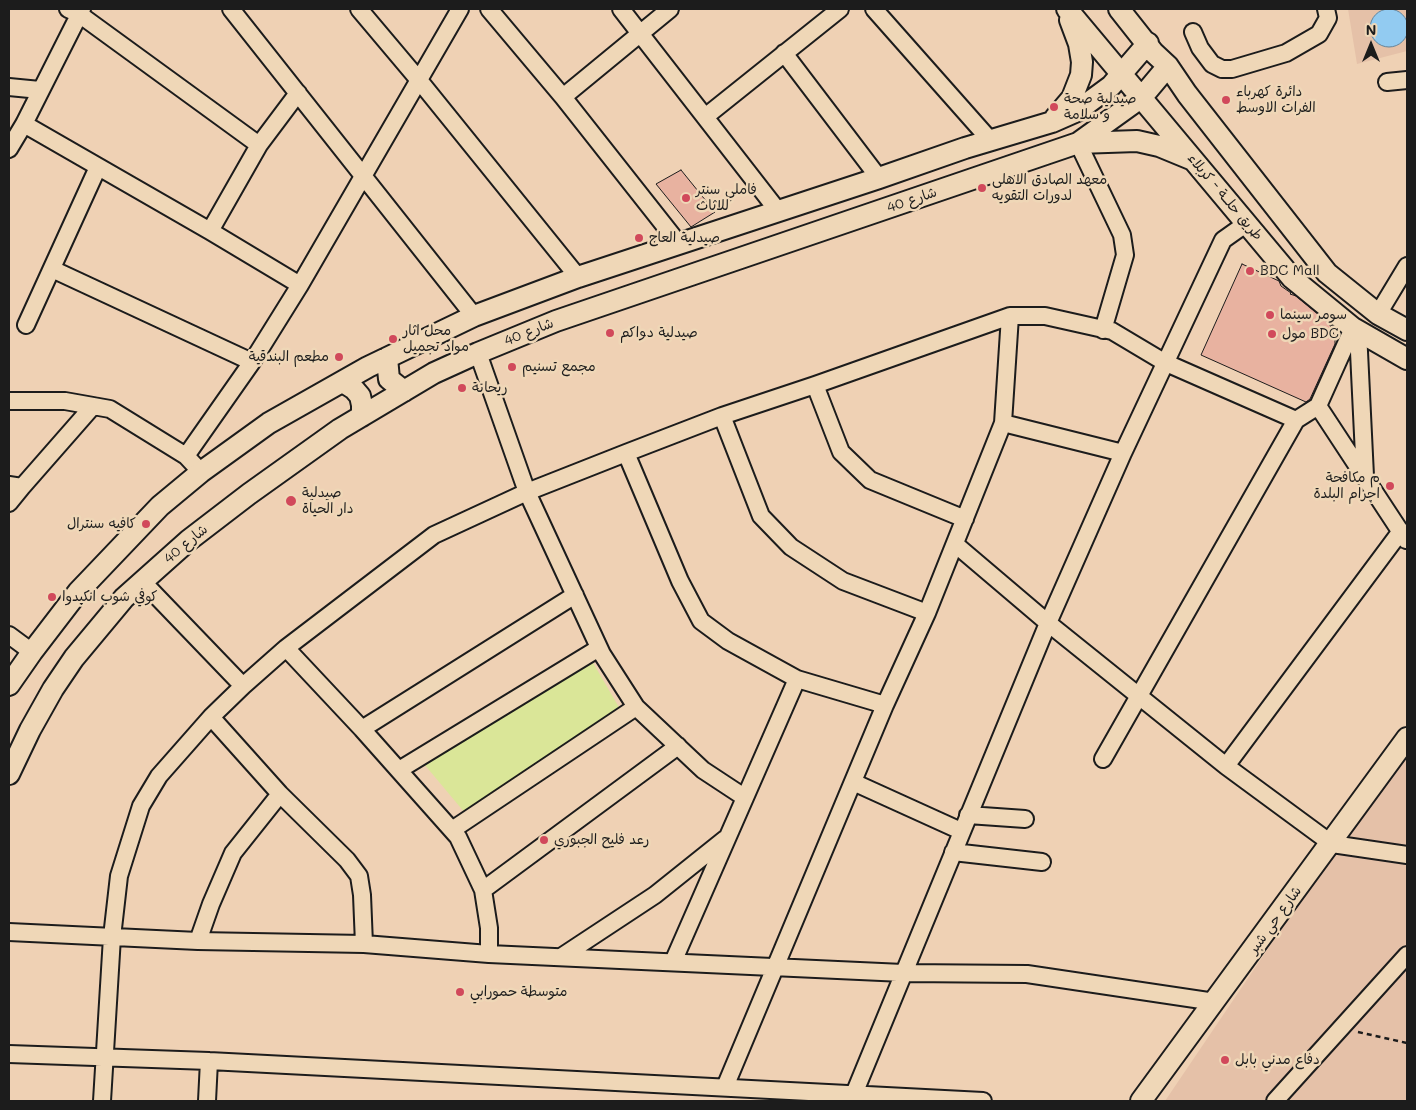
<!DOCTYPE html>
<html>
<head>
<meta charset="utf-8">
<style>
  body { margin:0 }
  #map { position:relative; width:1416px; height:1110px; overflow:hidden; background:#efd1b4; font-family:Mali,sans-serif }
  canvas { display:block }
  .frame { position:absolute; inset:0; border:10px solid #1c1c1c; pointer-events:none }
  .north { position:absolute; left:1346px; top:20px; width:50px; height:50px; -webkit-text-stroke:4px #efd7b7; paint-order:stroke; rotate:0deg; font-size:14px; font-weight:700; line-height:20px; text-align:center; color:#1c1c1c }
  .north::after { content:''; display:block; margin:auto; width:18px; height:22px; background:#1c1c1c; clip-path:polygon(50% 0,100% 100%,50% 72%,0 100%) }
</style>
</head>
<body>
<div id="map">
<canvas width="1416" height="1110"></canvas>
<div class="frame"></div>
<div class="north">N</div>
</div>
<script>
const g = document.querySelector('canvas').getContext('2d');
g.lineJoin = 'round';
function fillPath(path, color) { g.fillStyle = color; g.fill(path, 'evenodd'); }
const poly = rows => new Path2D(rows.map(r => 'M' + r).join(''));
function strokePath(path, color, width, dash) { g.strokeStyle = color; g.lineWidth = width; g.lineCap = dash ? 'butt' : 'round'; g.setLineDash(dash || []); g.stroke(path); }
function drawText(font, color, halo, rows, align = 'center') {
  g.font = font + ' Mali,"Playpen Sans Arabic",sans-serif'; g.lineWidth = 5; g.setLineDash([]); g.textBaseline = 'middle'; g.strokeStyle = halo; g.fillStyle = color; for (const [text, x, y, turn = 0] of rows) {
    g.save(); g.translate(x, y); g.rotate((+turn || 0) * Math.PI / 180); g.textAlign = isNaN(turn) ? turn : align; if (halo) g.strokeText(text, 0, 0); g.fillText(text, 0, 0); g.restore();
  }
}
fillPath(poly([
  [1348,9,1407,9,1407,51,1357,64],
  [1407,743,1407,1101,1165,1101]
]), '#e5c1a8');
fillPath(poly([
  [592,661,620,709,465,813,424,764]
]), '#dae698');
const water = poly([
  '1370 28a19 19 0 1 1 38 0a19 19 0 1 1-38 0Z'
]);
fillPath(water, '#92cbf1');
strokePath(water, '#63859c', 1);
const building = poly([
  [681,170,715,212,691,227,656,184,681,170],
  [1242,264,1279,281,1281,286,1291,293,1290,294,1296,296,1329,323,1335,337,1335,344,1310,399,1306,402,1201,355,1242,264]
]);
fillPath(building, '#e8b2a0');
strokePath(building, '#1c1c1c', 1);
const minor = poly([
  [68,9,79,14,259,145],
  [231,9,474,316],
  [359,9,418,79,578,277],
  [489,9,563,97,679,244],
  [621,9,778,211],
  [874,9,990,140],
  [1193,32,1200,48,1212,64,1222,69,1232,69,1286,53,1319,34,1328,18,1326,9],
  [784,53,879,178],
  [1387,82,1407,80],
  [9,87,40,90],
  [563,97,670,9],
  [705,117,840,9],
  [24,124,210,231,300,285],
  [1078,143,1122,235,1125,255,1103,330],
  [9,149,24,124,82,9],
  [210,231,259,145,298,93],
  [52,269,252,362],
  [1378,314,1407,266],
  [26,325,98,167],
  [1358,331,1365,476],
  [478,353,527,492,602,654,636,707,703,770,744,797],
  [815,385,841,452,870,480,965,519],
  [9,401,65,401,110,409,186,456],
  [1318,406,1406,540],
  [722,416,761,516,791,547,843,581,927,613],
  [1003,423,1123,453],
  [626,453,680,581,701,621,728,641,797,679,885,705],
  [201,472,186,456,252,362,300,285,460,9],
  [9,485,22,487,93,406],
  [9,503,22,487],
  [955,544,1048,623,1226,766,1332,844,1407,855],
  [142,581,243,686],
  [9,635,32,652],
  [286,648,362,729,458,837,483,890,489,928,489,954],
  [211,717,280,794,347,860,359,876,362,895,364,944],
  [362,729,575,595],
  [1103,759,1296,420,1318,406,1353,328],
  [1226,766,1401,531],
  [399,770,599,648],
  [853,782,961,831],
  [968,815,1025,819],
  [452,830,636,707],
  [953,852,1042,862],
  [483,890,678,746],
  [9,932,198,941,364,944,489,954,903,973,1027,974,1215,1002],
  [198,941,211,904,233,853,280,794],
  [561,957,655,895,725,839],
  [673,962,797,679],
  [9,1054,209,1061,983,1101],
  [725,1087,885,705,927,613,1003,423,1010,316],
  [854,1094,1048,623,1123,453,1223,240,1247,223],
  [102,1101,112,937,119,876,141,806,159,776,211,717,243,686,286,648,434,535,527,492,626,453,722,416,815,385,1010,316,1045,316,1112,331,1164,362,1296,420],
  [207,1101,209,1061],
  [1275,1101,1407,955]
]);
const major = poly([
  [1067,9,1292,278,1353,328,1407,359],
  [1119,9,1153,52,1168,66,1187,94,1327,273,1378,314,1407,330],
  [1055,118,1072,98,1081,75,1082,62,1079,44,1070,20],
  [1078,143,1137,141,1159,146,1193,160],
  [387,358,389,379,404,391],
  [343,382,354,389,360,396,362,405,362,416],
  [9,685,32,652,78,592,160,506,201,472,269,423,368,367,474,316,578,277,879,178,965,148,1052,122,1077,111,1111,86,1148,43],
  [9,774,30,730,53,689,74,658,124,598,189,540,249,494,340,429,434,373,478,353,556,321,1078,143,1142,97,1168,66],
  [1141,1101,1407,738]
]);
strokePath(minor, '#1c1c1c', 20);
strokePath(major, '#1c1c1c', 24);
strokePath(poly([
  [1358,1032,1407,1043]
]), '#1c1c1c', 2.5, [5, 4]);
strokePath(minor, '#efd7b7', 16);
strokePath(major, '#efd7b7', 20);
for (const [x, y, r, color] of [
  [1226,100,5,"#d1495b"],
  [1054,107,5,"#d1495b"],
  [982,188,5,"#d1495b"],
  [686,198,5,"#d1495b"],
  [639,238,5,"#d1495b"],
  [1250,271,5,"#d1495b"],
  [1270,315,5,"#d1495b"],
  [610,333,5,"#d1495b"],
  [1272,334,5,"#d1495b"],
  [393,339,5,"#d1495b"],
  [339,357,5,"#d1495b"],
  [512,367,5,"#d1495b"],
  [462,388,5,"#d1495b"],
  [1390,486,5,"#d1495b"],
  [291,501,6,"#d1495b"],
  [146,524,5,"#d1495b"],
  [52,597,5,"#d1495b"],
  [544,840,5,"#d1495b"],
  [460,992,5,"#d1495b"],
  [1225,1060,5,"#d1495b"]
]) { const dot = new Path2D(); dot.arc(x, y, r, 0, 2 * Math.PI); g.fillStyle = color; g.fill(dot); strokePath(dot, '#efd7b7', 2); }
drawText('14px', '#1c1c1c', '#efd7b7', [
  ["دائرة كهرباء",1236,92],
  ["الفرات الاوسط",1236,108],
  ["صيدلية صحة",1064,99],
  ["و سلامة",1064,115],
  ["معهد الصادق الاهلي",992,180],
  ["لدورات التقويه",992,196],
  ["فاملي سنتر",696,190],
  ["للاثاث",696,206],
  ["صيدلية العاج",649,238],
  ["BDC Mall",1260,271],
  ["سومر سينما",1280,315],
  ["محل اثار",403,331],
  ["مواد تجميل",403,347],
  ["صيدلية دواكم",620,333],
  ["مول BDC",1282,334],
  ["مطعم البندقية",329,357,"right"],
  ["مجمع تسنيم",522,367],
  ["ريحانة",472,388],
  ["م مكافحة",1380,478,"right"],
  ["اجرام البلدة",1380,494,"right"],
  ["صيدلية",302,493],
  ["دار الحياة",302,509],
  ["كافيه سنترال",136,524,"right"],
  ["كوفي شوب انكيدوا",62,597],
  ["رعد فليح الجبوري",554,840],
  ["متوسطة حمورابي",470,992],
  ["دفاع مدني بابل",1235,1060]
], 'left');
drawText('14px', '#1c1c1c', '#efd7b7', [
  ["طريق حلــة - كربلاء",1225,197,50],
  ["شارع 40",912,200,-19],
  ["شارع 40",529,332,-22],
  ["شارع 40",186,544,-40],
  ["شارع حي شبر",1275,920,-54]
]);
</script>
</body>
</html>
